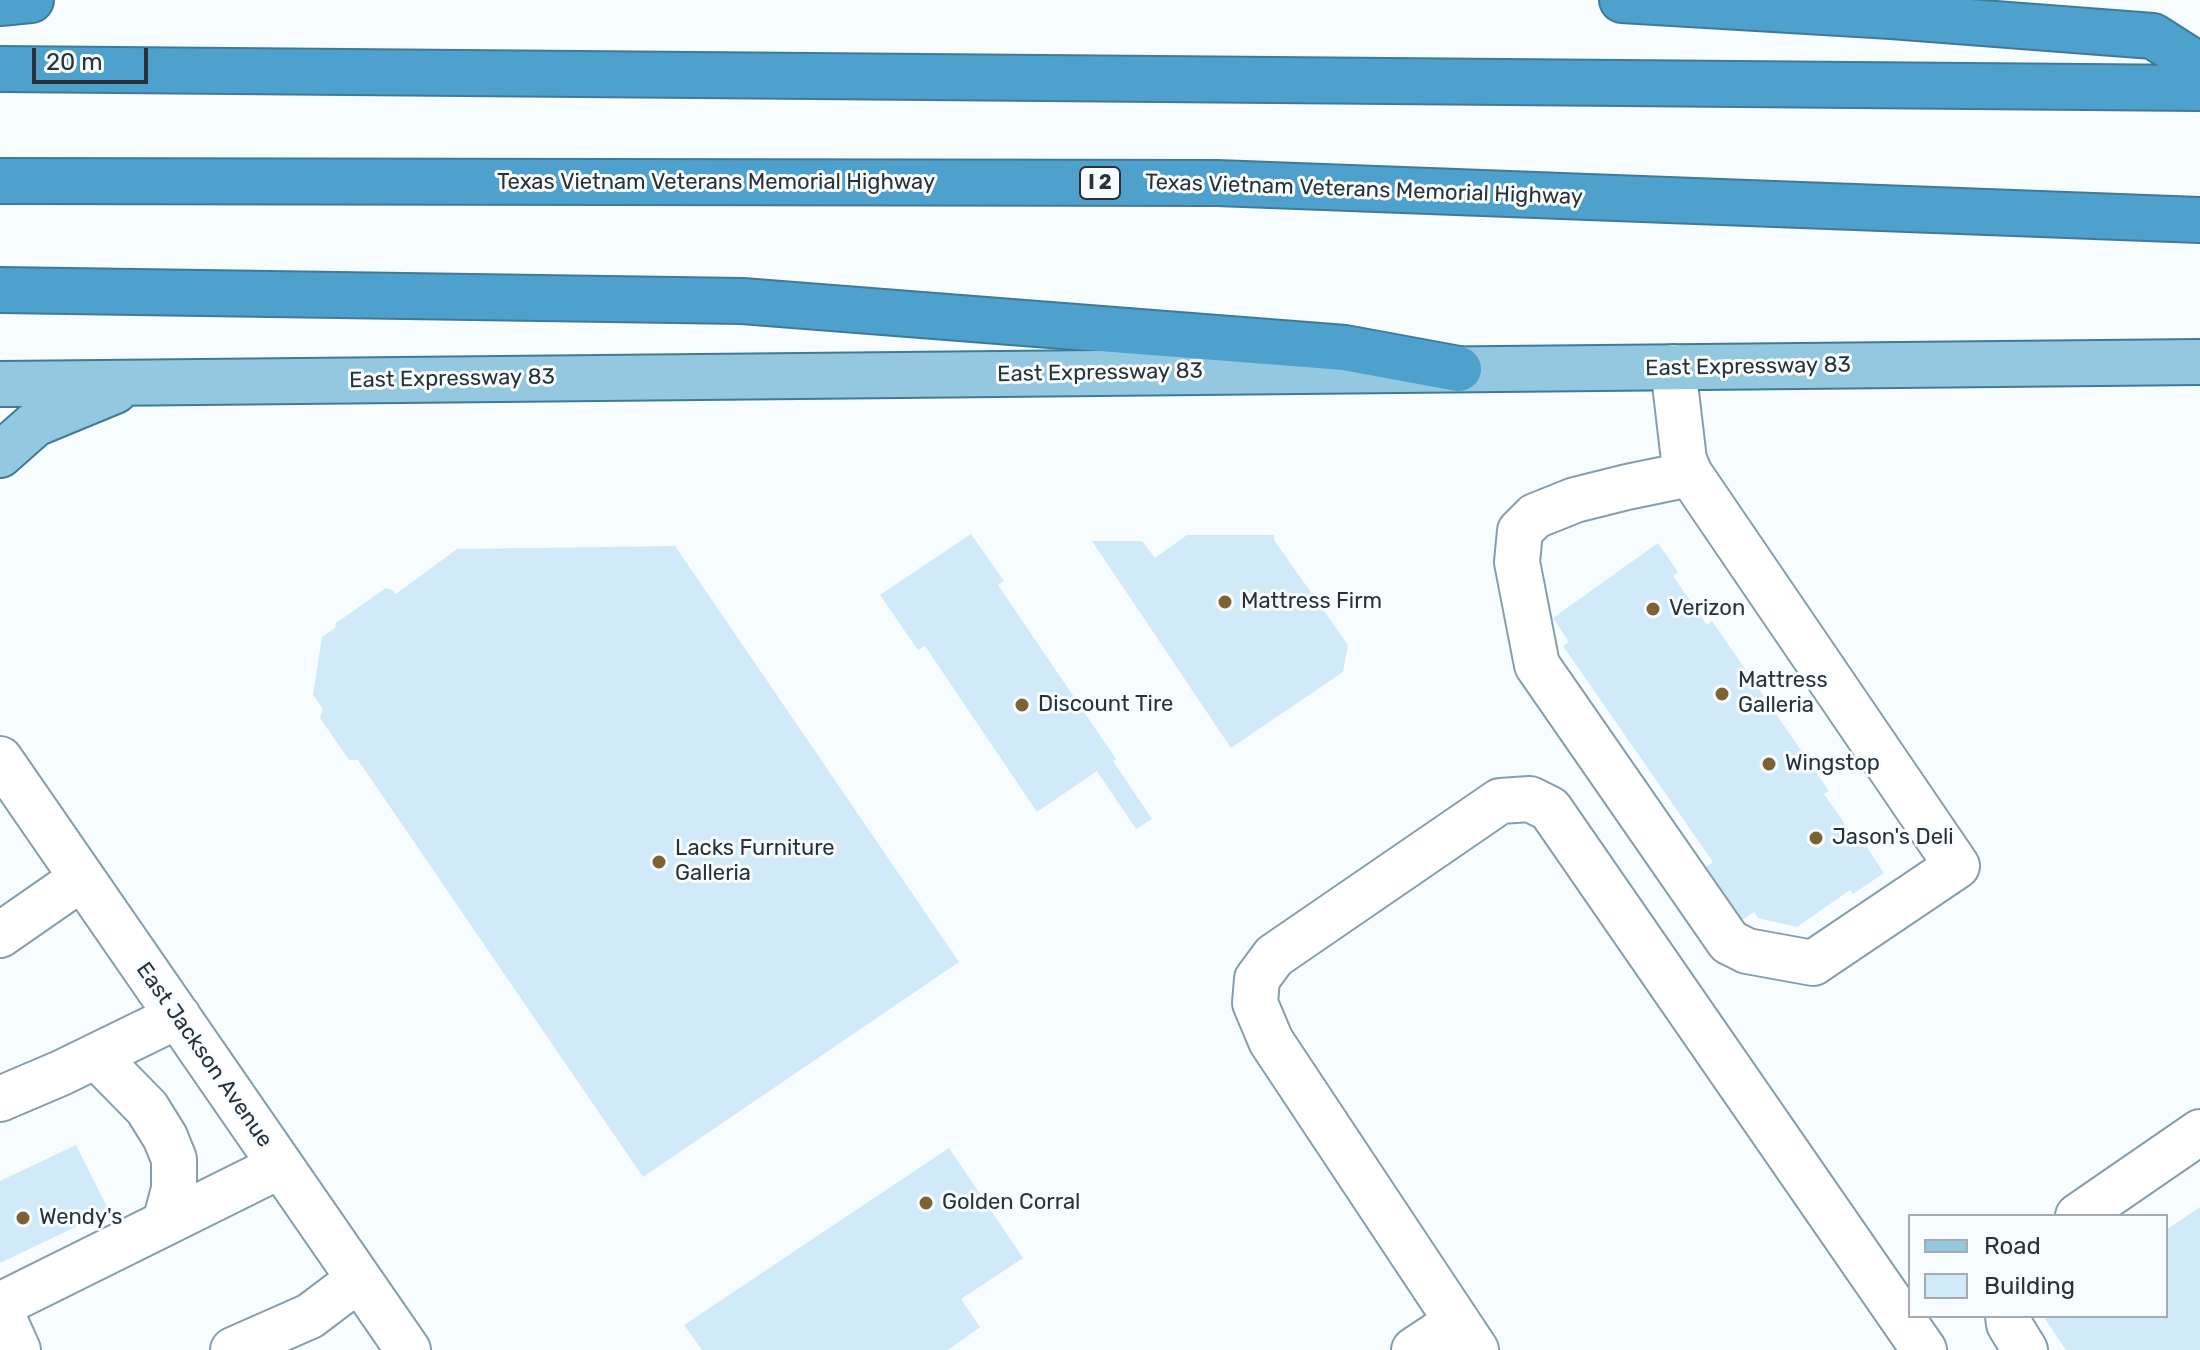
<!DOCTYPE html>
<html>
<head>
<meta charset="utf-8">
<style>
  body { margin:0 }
  #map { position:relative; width:2200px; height:1350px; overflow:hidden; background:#f7fcff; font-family:Rubik,sans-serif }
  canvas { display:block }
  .legend { position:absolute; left:1908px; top:1214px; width:260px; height:104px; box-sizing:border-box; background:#f7fcff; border:2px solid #a5abaf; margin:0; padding:10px 14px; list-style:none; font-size:24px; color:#293238 }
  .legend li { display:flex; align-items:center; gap:16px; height:40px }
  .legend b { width:40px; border:2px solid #a5abaf }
  .scale { position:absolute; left:32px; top:48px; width:116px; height:36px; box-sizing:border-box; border:4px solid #293238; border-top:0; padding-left:10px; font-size:24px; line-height:28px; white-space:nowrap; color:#293238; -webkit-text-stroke:6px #f7fcff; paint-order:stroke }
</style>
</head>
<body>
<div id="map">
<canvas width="2200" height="1350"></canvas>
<ul class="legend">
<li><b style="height:10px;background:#94c7e0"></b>Road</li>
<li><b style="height:22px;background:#d0eaf9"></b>Building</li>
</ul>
<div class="scale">20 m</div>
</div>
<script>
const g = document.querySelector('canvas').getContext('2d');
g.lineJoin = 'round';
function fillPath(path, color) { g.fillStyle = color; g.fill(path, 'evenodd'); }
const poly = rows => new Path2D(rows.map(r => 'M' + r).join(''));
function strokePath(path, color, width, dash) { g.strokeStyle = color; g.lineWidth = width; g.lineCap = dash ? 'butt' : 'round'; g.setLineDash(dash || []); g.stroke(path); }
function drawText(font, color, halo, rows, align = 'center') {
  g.font = font + ' Rubik,sans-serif'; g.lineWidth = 6; g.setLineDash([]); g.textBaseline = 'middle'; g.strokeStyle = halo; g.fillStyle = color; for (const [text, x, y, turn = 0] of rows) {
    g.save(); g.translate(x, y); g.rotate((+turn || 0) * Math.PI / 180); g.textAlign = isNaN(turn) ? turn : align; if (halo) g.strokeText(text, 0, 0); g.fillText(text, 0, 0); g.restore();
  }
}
fillPath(poly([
  [971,534,1004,581,998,585,1116,759,1113,761,1152,819,1136,829,1097,771,1037,812,925,646,918,650,880,595],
  [1187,535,1274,535,1274,540,1348,645,1343,672,1231,748,1092,541,1142,541,1155,558],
  [1658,543,1678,572,1673,576,1707,625,1712,621,1829,791,1824,794,1858,843,1862,840,1884,873,1853,894,1850,890,1797,927,1758,918,1754,912,1742,920,1706,867,1713,862,1563,646,1569,642,1553,618],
  [675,546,959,962,643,1177,358,760,349,760,320,718,323,709,313,695,322,637,335,628,336,623,386,588,392,590,396,594,457,549],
  [76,1145,109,1211,0,1263,0,1181],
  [949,1148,1023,1258,961,1299,980,1327,948,1350,702,1350,684,1325],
  [2200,1207,2200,1350,2066,1350,2043,1316,2166,1316,2166,1230]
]), '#d0eaf9');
const minor = poly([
  [1673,367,1684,460,1690,474,1957,866,1813,963,1747,951,1729,942,1537,665,1517,562,1520,531,1535,516,1575,500,1627,487,1690,474],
  [0,759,408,1350],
  [0,935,82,878],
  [96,1056,147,1108,165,1137,174,1159,174,1189,165,1223],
  [0,1099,61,1073,178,1016],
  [2078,1216,2200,1132],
  [0,1305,280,1166],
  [0,1310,18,1350],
  [2008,1316,2009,1324,2025,1350],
  [233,1350,310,1316,359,1279],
  [1414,1350,1456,1322],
  [1476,1350,1271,1041,1255,1003,1257,979,1274,956,1500,801,1530,799,1550,809,1924,1350]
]);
const major = poly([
  [0,384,2200,362],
  [0,455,35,424,115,391]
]);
const highway = poly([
  [1622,0,1891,16,2153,36,2200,66],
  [0,3,31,0],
  [0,69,2200,88],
  [0,181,1217,183,2200,220],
  [0,290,742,301,1345,348,1459,369]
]);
strokePath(minor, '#869eac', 48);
strokePath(major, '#407a98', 48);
strokePath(highway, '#407a98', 48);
strokePath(minor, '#fff', 44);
strokePath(major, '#94c7e0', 44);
strokePath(highway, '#4da1cc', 44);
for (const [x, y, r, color] of [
  [1225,602,8,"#7b6333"],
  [1653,609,8,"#7b6333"],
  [1722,694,8,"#7b6333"],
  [1022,705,8,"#7b6333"],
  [1769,764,8,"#7b6333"],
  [1816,838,8,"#7b6333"],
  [659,862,8,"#7b6333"],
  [926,1203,8,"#7b6333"],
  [23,1218,8,"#7b6333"]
]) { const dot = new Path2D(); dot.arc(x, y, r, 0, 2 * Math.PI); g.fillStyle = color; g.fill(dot); strokePath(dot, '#f7fcff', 3); }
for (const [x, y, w] of [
  [1100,183,40]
]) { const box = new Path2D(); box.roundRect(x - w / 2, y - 16, w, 32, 6); g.fillStyle = '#f7fcff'; g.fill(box); strokePath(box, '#293238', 2); }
drawText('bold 20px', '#293238', null, [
  ["I 2",1100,183]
]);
drawText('22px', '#293238', '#f7fcff', [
  ["Texas Vietnam Veterans Memorial Highway",716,183],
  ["Texas Vietnam Veterans Memorial Highway",1364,190,2],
  ["East Expressway 83",1748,367,-1],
  ["East Expressway 83",1100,373,-1],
  ["East Expressway 83",452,379,-1],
  ["East Jackson Avenue",204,1055,55]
]);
drawText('22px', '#293238', '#f7fcff', [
  ["Mattress Firm",1241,602],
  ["Verizon",1669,609],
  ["Mattress",1738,681],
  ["Galleria",1738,706],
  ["Discount Tire",1038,705],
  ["Wingstop",1785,764],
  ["Jason's Deli",1832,838],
  ["Lacks Furniture",675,849],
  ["Galleria",675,874],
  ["Golden Corral",942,1203],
  ["Wendy's",39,1218]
], 'left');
</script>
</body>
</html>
